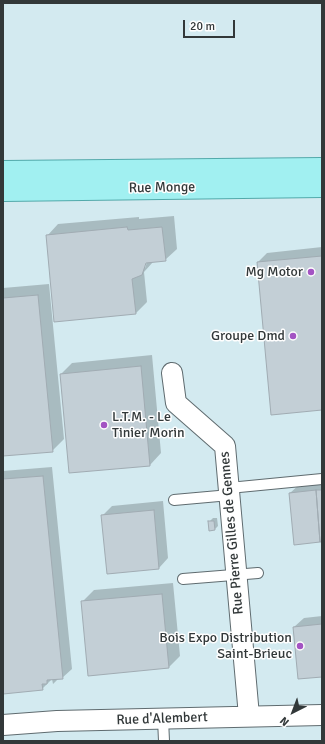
<!DOCTYPE html>
<html>
<head>
<meta charset="utf-8">
<style>
  body { margin:0 }
  #map { position:relative; width:325px; height:744px; overflow:hidden; background:#e6f4f8; font-family:Signika,sans-serif }
  canvas { display:block }
  .frame { position:absolute; inset:0; border:4px solid #323839; pointer-events:none }
  .north { position:absolute; left:273px; top:692px; width:40px; height:40px; -webkit-text-stroke:3px #fefefe; paint-order:stroke; rotate:222deg; font-size:11px; font-weight:700; line-height:16px; text-align:center; color:#323839 }
  .north::after { content:''; display:block; margin:auto; width:14px; height:18px; background:#323839; clip-path:polygon(50% 0,100% 100%,50% 72%,0 100%) }
  .scale { position:absolute; left:183px; top:20px; width:52px; height:18px; box-sizing:border-box; border:2px solid #323839; border-top:0; padding-left:5px; font-size:12px; line-height:14px; white-space:nowrap; color:#323839; -webkit-text-stroke:3px #fefefe; paint-order:stroke }
</style>
</head>
<body>
<div id="map">
<canvas width="325" height="744"></canvas>
<div class="frame"></div>
<div class="north">N</div>
<div class="scale">20 m</div>
</div>
<script>
const g = document.querySelector('canvas').getContext('2d');
g.lineJoin = 'round';
function fillPath(path, color) { g.fillStyle = color; g.fill(path, 'evenodd'); }
const poly = rows => new Path2D(rows.map(r => 'M' + r).join(''));
function strokePath(path, color, width, dash) { g.strokeStyle = color; g.lineWidth = width; g.lineCap = dash ? 'butt' : 'round'; g.setLineDash(dash || []); g.stroke(path); }
function drawText(font, color, halo, rows, align = 'center') {
  g.font = font + ' Signika,sans-serif'; g.lineWidth = 3; g.setLineDash([]); g.textBaseline = 'middle'; g.strokeStyle = halo; g.fillStyle = color; for (const [text, x, y, turn = 0] of rows) {
    g.save(); g.translate(x, y); g.rotate((+turn || 0) * Math.PI / 180); g.textAlign = isNaN(turn) ? turn : align; if (halo) g.strokeText(text, 0, 0); g.fillText(text, 0, 0); g.restore();
  }
}
fillPath(poly([
  [3,3,322,3,322,741,3,741]
]), '#d3eaf0');
fillPath(poly([
  [174,216,177,249,165,260,153,262,144,272,147,302,135,314,47,236,58,224,139,217,139,219],
  [148,259,145,268,143,268],
  [322,247,322,409,258,262,267,253],
  [49,284,64,439,52,451,3,455,3,288],
  [152,355,161,453,150,465,61,374,72,363],
  [52,467,72,669,62,678,59,678,53,684,52,679,42,689,3,693,3,471],
  [322,482,322,541,290,493,300,484],
  [163,501,168,558,159,568,102,516,112,506],
  [213,518,217,518,218,526,215,529,209,522],
  [173,583,180,656,169,667,89,675,82,602,94,590],
  [322,616,322,676,294,627,304,618]
]), '#0003');
const building = poly([
  [127,227,128,230,162,227,166,261,146,263,142,275,132,279,136,314,54,322,46,235,127,227],
  [322,256,322,410,271,415,257,262,322,256],
  [38,295,53,452,3,456,3,298,38,295],
  [141,366,150,466,69,473,60,374,141,366],
  [43,476,63,679,47,680,47,684,42,684,43,690,3,694,3,479,43,476],
  [316,490,320,542,294,545,289,493,316,490],
  [316,490,322,490,322,542,320,542,316,490],
  [154,510,159,569,107,574,101,515,154,510],
  [208,521,214,521,215,530,209,531,208,521],
  [162,594,169,668,88,676,81,601,162,594],
  [322,624,322,677,298,679,293,627,322,624]
]);
fillPath(building, '#c3cfd6');
strokePath(building, '#a1acb3', 1);
const lane = poly([
  [229,488,322,479],
  [174,500,230,495],
  [183,579,258,573],
  [163,719,164,741]
]);
const street = poly([
  [172,373,176,403,225,446,249,716],
  [3,725,57,721,322,715]
]);
const primary = poly([
  [3,172,322,169],
  [3,190,322,186]
]);
strokePath(lane, '#5f6b6f', 12);
strokePath(street, '#5f6b6f', 22);
strokePath(primary, '#52a9aa', 24);
strokePath(lane, '#fff', 10);
strokePath(street, '#fff', 20);
strokePath(primary, '#a1f0f1', 22);
for (const [x, y, r, color] of [
  [311,272,4,"#a353c3"],
  [293,336,4,"#a353c3"],
  [104,425,4,"#a353c3"],
  [300,646,4,"#a353c3"]
]) { const dot = new Path2D(); dot.arc(x, y, r, 0, 2 * Math.PI); g.fillStyle = color; g.fill(dot); strokePath(dot, '#fefefe', 1.5); }
drawText('14px', '#323839', '#fefefe', [
  ["Rue Monge",162,188,-1],
  ["Rue Pierre Gilles de Gennes",232,533,-95],
  ["Rue d'Alembert",162,719,-2]
]);
drawText('14px', '#323839', '#fefefe', [
  ["Mg Motor",303,272],
  ["Groupe Dmd",285,336],
  ["L.T.M. - Le",112,417,"left"],
  ["Tinier Morin",112,433,"left"],
  ["Bois Expo Distribution",292,638],
  ["Saint-Brieuc",292,654]
], 'right');
</script>
</body>
</html>
